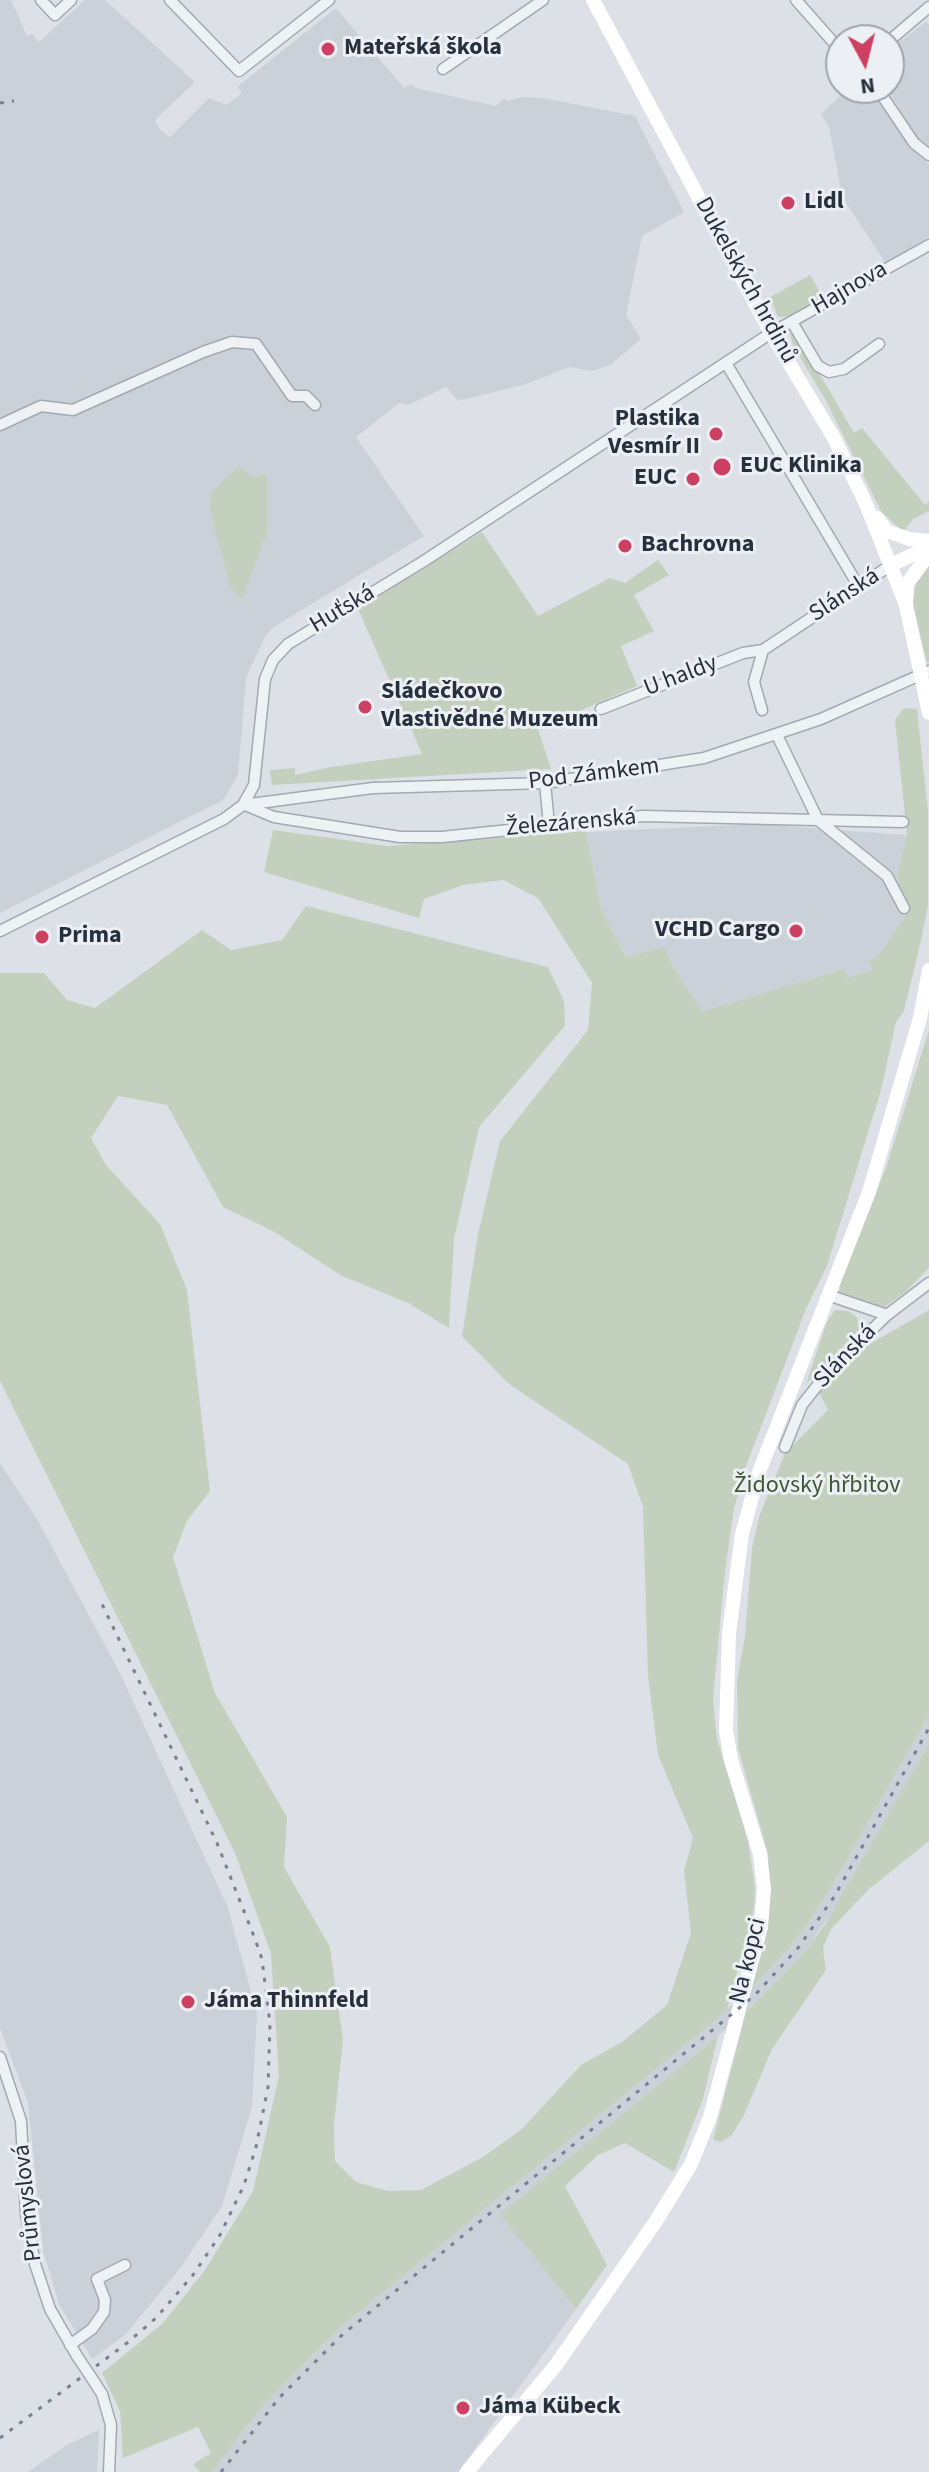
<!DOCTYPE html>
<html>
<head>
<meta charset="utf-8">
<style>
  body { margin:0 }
  #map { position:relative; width:929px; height:2472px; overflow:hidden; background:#dde1e7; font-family:"Source Sans 3",sans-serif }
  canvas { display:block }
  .north { position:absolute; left:825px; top:24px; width:80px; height:80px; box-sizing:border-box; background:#ecf0f4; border:2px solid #9da4ab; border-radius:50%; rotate:173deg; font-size:22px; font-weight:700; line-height:32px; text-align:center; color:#26313d }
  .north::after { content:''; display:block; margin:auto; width:28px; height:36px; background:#cd4062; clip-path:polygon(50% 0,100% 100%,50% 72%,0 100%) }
</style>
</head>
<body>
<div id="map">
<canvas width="929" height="2472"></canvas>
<div class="north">N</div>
</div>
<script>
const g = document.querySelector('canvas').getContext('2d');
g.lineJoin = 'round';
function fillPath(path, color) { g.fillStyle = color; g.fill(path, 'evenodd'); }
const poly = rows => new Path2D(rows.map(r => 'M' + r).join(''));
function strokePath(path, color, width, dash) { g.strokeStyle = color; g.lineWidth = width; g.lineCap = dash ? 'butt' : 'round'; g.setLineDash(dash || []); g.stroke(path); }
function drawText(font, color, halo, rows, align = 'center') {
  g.font = font + ' "Source Sans 3",sans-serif'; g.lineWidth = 6; g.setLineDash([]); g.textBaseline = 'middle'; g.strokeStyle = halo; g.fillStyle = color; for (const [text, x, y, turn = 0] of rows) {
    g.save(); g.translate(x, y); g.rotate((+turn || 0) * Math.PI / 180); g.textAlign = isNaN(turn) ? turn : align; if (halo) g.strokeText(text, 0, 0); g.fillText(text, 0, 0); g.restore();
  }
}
fillPath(poly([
  [0,0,11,0,27,36,32,34,39,42,85,0,105,0,195,82,155,120,161,131,170,137,209,98,227,105,242,93,237,87,336,8,404,88,411,84,416,88,495,106,505,98,507,101,522,97,543,98,635,116,684,212,642,236,626,315,641,339,610,365,592,371,570,367,526,384,458,401,446,387,408,405,399,403,356,437,424,536,272,628,264,639,246,678,238,775,223,800,0,913],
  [927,21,929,26,929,148,917,139,889,91,892,70,889,50],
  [848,88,868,88,908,145,929,164,929,237,885,262,838,191,841,189,829,127,821,114],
  [756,824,907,835,897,874,905,917,872,970,847,978,843,969,702,1013,674,969,665,947,627,958,601,910,586,832],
  [0,1463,38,1521,120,1673,228,1908,257,2014,252,2107,222,2206,181,2267,125,2335,92,2359,59,2304,43,2250,28,2103,0,2028],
  [929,1715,929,1743,840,1900,804,1953,742,2016,501,2214,576,2309,458,2472,212,2472,261,2408,336,2331,750,1990,793,1944,828,1893],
  [99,2430,97,2472,28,2472,67,2445]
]), '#cbd1d9');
fillPath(poly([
  [810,275,823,297,790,316,778,317,770,297],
  [794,330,854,433,862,428,925,505,929,502,929,511,913,519,903,532,881,511,826,401,793,345,790,334],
  [239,466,253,477,267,475,267,532,242,599,230,586,210,510,211,493],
  [482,532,538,616,610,578,625,583,658,560,669,575,634,595,654,631,621,646,637,686,538,729,551,769,272,785,270,770,295,768,295,775,331,767,422,754,358,609],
  [929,562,929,662,927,663,913,605,915,585],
  [904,708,917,709,928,811,928,905,922,936,904,1011,896,1022,881,1090,827,1266,806,1309,745,1469,734,1508,725,1572,713,1698,717,1739,748,1841,755,1888,754,1909,727,2010,336,2331,261,2408,212,2472,200,2472,193,2464,211,2453,198,2427,123,2458,120,2411,102,2373,163,2323,205,2270,253,2191,279,2076,271,1954,235,1853,0,1381,0,973,44,973,67,1000,95,1008,202,930,231,950,282,940,306,906,548,967,564,1001,565,1026,479,1127,454,1239,449,1328,408,1303,340,1275,273,1231,223,1207,167,1105,118,1096,91,1138,106,1165,160,1224,187,1290,210,1491,187,1521,173,1557,215,1693,287,1817,284,1867,330,1947,343,2040,334,2124,335,2161,356,2182,388,2191,421,2190,483,2157,522,2129,581,2065,622,2042,667,2005,691,1933,684,1871,693,1838,658,1755,648,1676,643,1507,628,1464,509,1384,462,1336,478,1234,500,1141,588,1030,592,983,538,898,503,880,463,885,424,899,419,918,264,872,273,830,388,846,586,831,601,910,626,957,665,947,674,969,702,1012,844,969,847,978,872,970,869,960,878,957,905,917,897,874,907,835,895,720],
  [929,1030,929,1268,904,1293,883,1308,839,1292,840,1279,886,1168],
  [835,1310,848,1311,857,1317,860,1329,806,1384,827,1322],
  [929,1310,929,1715,828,1893,793,1944,751,1989,769,1914,768,1854,738,1748,737,1681,745,1636,752,1548,759,1517,785,1453,828,1410,818,1391,861,1349],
  [929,1743,929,1841,868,1890,831,1929,823,1948,826,1970,772,2049,744,2115,732,2135,722,2142,713,2140,746,2012,804,1953,824,1926],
  [718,2036,703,2099,674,2172,625,2143,598,2155,565,2186,607,2265,576,2309,500,2214]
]), '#c4d0be');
const minor = poly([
  [41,0,55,15,71,0],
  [170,0,239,71,329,0],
  [796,0,841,51],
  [889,41,929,7],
  [443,69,543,0],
  [877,88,914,143,929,155],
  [792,322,818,366,829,372,844,369,879,344],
  [726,363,859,587],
  [0,425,41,406,73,410,203,352,232,342,256,344,292,396,306,396,315,405],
  [601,709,743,653,763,650],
  [762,710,754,682,763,650,891,565],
  [777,735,818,820,887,876,904,908],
  [545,783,549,825],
  [243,805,373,788,545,783,704,758,821,719,929,671],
  [245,805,274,817,400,837,442,837,643,816,903,822],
  [0,931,224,819,243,805,254,785,265,679,273,660,288,644,424,561,771,333,929,245],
  [828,1295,887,1315],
  [785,1447,802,1405,828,1372,887,1315,929,1283],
  [0,2057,21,2121,26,2214,35,2264,50,2309,77,2356],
  [70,2345,92,2329,104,2312,105,2300,97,2279,125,2265],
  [91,2377,102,2394,111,2425,109,2472]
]);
strokePath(minor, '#a2a9b1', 13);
strokePath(minor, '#eff2f5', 10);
strokePath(poly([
  [593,0,771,333,834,438,866,504,906,605],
  [877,518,887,531,909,539,929,541],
  [891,565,929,547],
  [906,601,907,584,929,554],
  [467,2472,556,2365,656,2221,691,2164,710,2117,761,1927,764,1889,760,1854,731,1760,726,1730,729,1633,742,1534,759,1472,869,1192,920,1018,929,970]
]), '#fff', 14);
strokePath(poly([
  [0,103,14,101],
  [0,2438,127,2343,156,2318,193,2275,220,2235,244,2185,256,2147,268,2087,270,2024,262,1959,255,1939,217,1843,100,1600],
  [221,2472,279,2398,341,2336,755,1995,798,1948,834,1897,929,1728]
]), '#768290', 3, [4, 8]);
const minorBridge = poly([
  [77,2356,91,2377]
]);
strokePath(minorBridge, '#a2a9b1', 13, []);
strokePath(minorBridge, '#eff2f5', 10);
strokePath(poly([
  [906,605,929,713]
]), '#fff', 14);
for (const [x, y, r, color] of [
  [328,49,8,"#cd4062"],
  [788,203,8,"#cd4062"],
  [716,434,8,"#cd4062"],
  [722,467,10,"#cd4062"],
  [693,479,8,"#cd4062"],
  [625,546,8,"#cd4062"],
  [365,707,8,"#cd4062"],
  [796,931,8,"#cd4062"],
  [42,937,8,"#cd4062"],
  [188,2002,8,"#cd4062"],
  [463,2408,8,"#cd4062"]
]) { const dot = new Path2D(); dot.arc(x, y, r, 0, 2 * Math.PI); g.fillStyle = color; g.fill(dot); strokePath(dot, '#ecf0f4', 3); }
drawText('bold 24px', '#26313d', '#ecf0f4', [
  ["Mateřská škola",344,49],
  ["Lidl",804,203],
  ["Plastika",700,420,"right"],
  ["Vesmír II",700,448,"right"],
  ["EUC Klinika",740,467],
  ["EUC",677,479,"right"],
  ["Bachrovna",641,546],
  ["Sládečkovo",381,693],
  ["Vlastivědné Muzeum",381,721],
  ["VCHD Cargo",780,931,"right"],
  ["Prima",58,937],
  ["Jáma Thinnfeld",204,2002],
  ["Jáma Kübeck",479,2408]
], 'left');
drawText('24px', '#26313d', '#ecf0f4', [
  ["Dukelských hrdinů",745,281,61],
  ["Hajnova",850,289,-30],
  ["Slánská",845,596,-33],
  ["Huťská",343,610,-31],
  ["U haldy",681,677,-21],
  ["Pod Zámkem",594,775,-7],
  ["Železárenská",571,824,-5],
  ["Slánská",846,1357,-46],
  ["Na kopci",749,1961,-76],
  ["Průmyslová",29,2203,-96]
]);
drawText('24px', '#3e5834', '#ecf0f4', [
  ["Židovský hřbitov",817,1487]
]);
</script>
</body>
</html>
